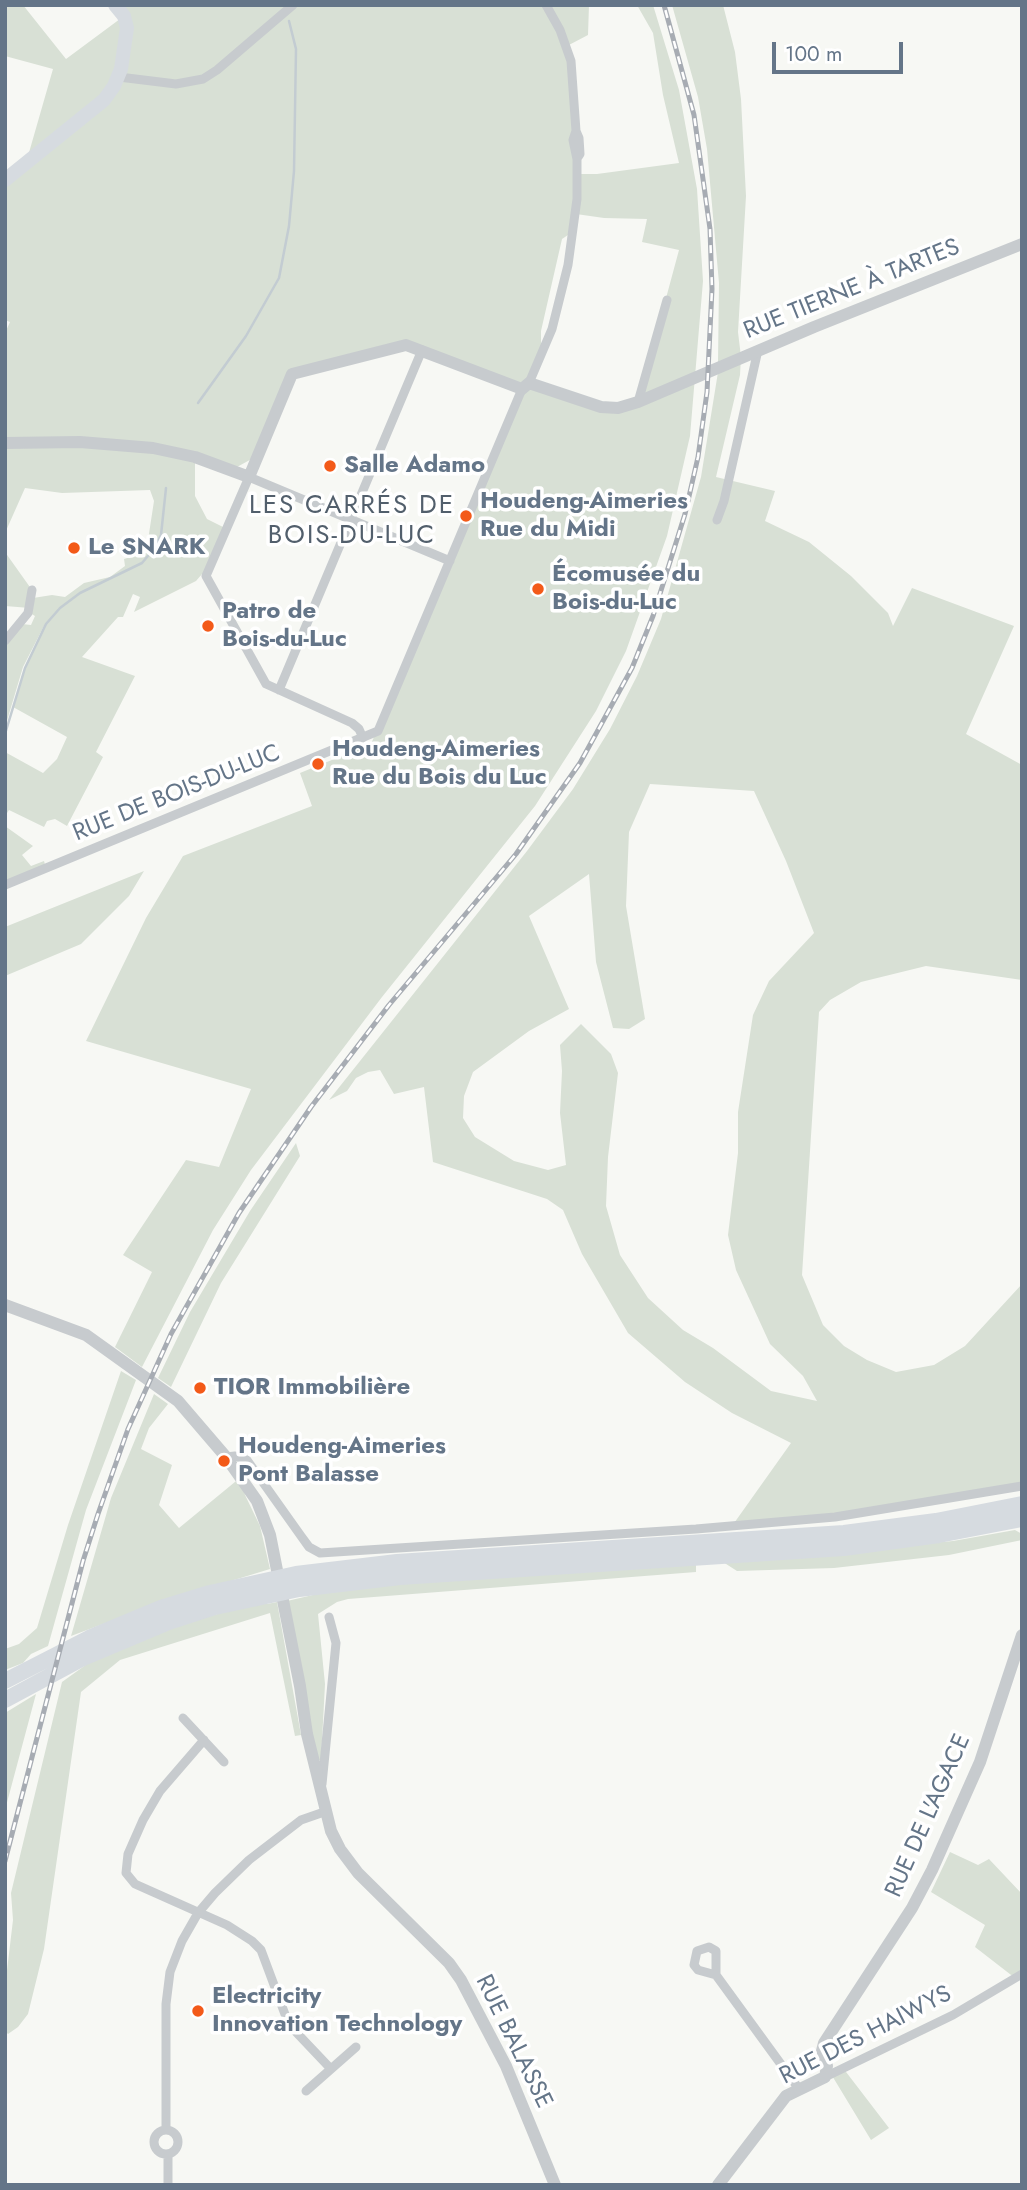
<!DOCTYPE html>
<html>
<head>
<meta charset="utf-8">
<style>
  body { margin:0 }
  #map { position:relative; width:1027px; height:2190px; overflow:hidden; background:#f7f8f4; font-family:Jost,sans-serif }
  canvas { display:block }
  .frame { position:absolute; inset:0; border:7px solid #647588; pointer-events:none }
  .scale { position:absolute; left:772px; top:42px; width:131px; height:32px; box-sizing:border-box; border:4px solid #647588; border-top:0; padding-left:9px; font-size:21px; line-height:24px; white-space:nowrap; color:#647588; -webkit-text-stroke:5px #fff; paint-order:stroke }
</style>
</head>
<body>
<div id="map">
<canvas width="1027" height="2190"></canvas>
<div class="frame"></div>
<div class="scale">100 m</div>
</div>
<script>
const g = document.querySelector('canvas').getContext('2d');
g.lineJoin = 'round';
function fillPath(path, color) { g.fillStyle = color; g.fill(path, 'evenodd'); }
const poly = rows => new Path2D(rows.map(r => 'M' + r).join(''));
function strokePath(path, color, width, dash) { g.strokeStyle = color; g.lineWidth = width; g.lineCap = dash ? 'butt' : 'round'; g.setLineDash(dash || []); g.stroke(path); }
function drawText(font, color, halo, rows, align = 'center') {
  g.font = font + ' Jost,sans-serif'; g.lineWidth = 7; g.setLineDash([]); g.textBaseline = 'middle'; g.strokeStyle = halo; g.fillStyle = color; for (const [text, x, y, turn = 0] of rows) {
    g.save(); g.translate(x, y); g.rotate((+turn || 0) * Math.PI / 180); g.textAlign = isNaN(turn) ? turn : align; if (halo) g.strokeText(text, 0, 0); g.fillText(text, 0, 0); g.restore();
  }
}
fillPath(poly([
  [5,5,23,5,66,59,124,16,115,5,589,5,588,35,567,46,578,174,597,174,679,163,663,95,653,33,637,5,653,5,679,90,697,189,703,281,690,436,667,536,626,651,596,711,535,806,382,997,251,1170,213,1230,142,1367,115,1347,152,1272,123,1255,186,1160,219,1167,251,1089,86,1041,146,918,183,856,312,806,300,773,371,744,522,389,406,345,292,374,257,456,237,467,195,457,195,496,207,519,227,529,206,576,202,574,196,581,134,612,140,597,133,594,123,617,118,617,82,657,135,676,96,752,103,757,67,826,55,819,47,821,44,827,9,810,5,816,5,752,43,773,57,759,67,737,13,707,25,668,45,624,23,667,6,724,5,645,22,624,31,625,35,616,30,613,33,598,52,595,65,597,84,583,110,577,125,566,124,559,137,555,148,540,154,501,150,490,62,493,25,488,5,533,5,333,10,322,5,320,5,180,26,163,53,69,5,56],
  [576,214,604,218,647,219,642,242,679,250,638,402,601,407,529,382,541,355,541,331,562,239,574,231],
  [672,5,723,5,735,52,741,99,746,196,738,332,741,357,740,375,716,477,775,491,765,521,809,542,851,576,888,613,893,626,912,588,1014,626,966,734,1022,765,1022,980,926,966,861,982,830,1000,819,1012,802,1275,823,1325,844,1346,867,1360,896,1372,934,1365,965,1346,1022,1284,1022,1486,835,1517,732,1526,791,1443,732,1413,685,1382,628,1333,582,1254,563,1210,547,1199,433,1162,424,1087,394,1094,380,1070,368,1072,356,1078,347,1091,329,1100,527,851,573,789,610,729,637,676,661,619,701,477,719,366,718,362,719,283,707,149,698,97],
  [650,784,754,791,786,861,814,933,769,981,753,1015,738,1112,738,1153,728,1235,736,1270,770,1344,803,1376,817,1401,771,1391,713,1348,683,1330,648,1298,620,1255,606,1206,608,1157,618,1073,611,1054,581,1024,560,1045,562,1071,560,1113,566,1165,548,1170,514,1161,475,1137,463,1118,464,1096,473,1072,529,1031,569,1009,529,916,589,874,596,962,613,1028,629,1029,645,1019,626,906,629,832],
  [5,552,32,590,30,608,5,606],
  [5,826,33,846,22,855,31,866,44,861,46,868,5,885],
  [144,871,129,896,81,944,5,976,5,927],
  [296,1143,300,1156,221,1283,171,1387,158,1378,190,1312,250,1211],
  [121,1371,136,1380,86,1510,48,1646,31,1654,23,1663,5,1670,5,1649,19,1644,37,1628,68,1525],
  [154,1394,168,1404,149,1428,141,1449,172,1465,159,1505,179,1528,241,1477,245,1495,260,1526,270,1569,159,1603,71,1636,111,1498],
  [1015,1530,1022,1534,1022,1540,949,1555,834,1568,737,1571,723,1562,953,1541],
  [696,1563,696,1572,348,1599,337,1602,318,1614,325,1684,321,1760,317,1760,287,1601,343,1588],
  [257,1602,267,1604,277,1602,301,1735,295,1736,270,1613,120,1660,81,1692,44,1949,28,2014,18,2027,8,2034,5,2031,5,1987,13,1920,11,1893,62,1682,94,1659,145,1636],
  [36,1694,5,1810,5,1713],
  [950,1852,978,1865,989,1859,1022,1894,1022,1974,1015,1978,975,1947,985,1925,931,1892],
  [843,2068,889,2128,871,2140,831,2074]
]), '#d8e0d5');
strokePath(poly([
  [198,403,246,336,279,278,289,226,294,171,296,49,289,21],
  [5,734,25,668,46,624,60,608,80,593,142,563,153,550,161,535,166,488]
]), '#c3ccd2', 2.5);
strokePath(poly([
  [546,5,560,30,571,61,576,131,579,138,580,154,578,157],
  [119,77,176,84,203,79,217,70,293,5],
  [529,383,552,329,568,265,577,199,577,159,573,140,576,131],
  [638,402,667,300],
  [717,520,724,501,758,350],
  [5,641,28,613,32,590],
  [279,690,422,350],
  [363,738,359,729,352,723,266,684,206,576,249,477,450,561],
  [5,885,378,731,522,389],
  [226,1457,235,1456,247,1460,301,1536,309,1547,320,1553,696,1529,835,1517,1022,1486],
  [183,1718,224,1762],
  [204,1740,160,1791,143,1820,128,1854,126,1873,135,1884,227,1925,252,1941,261,1950,286,2017,295,2031,331,2069],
  [322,1784,336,1643,329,1617],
  [716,1975,698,1970,694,1965,697,1951,709,1947,716,1951,716,1975,799,2089],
  [825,2077,953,2015,1022,1974],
  [306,2091,356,2047],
  [166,2130,166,2004,170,1972,182,1941,198,1913,215,1893,249,1860,301,1820,324,1812],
  '154 2142a12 12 0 1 1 24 0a12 12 0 1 1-24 0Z',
  [168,2185,168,2154]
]), '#c7cbce', 9);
strokePath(poly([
  [5,443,80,442,153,448,195,457,249,477,292,374,406,345,522,389,529,383,601,407,618,408,638,402,814,327,1022,244],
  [5,1305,86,1335,178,1401,226,1457,257,1501,270,1535,300,1686,307,1734,331,1831,340,1849,358,1873,449,1963,461,1980,506,2066,555,2185],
  [718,2185,786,2096,825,2077,827,2066,822,2051,824,2043,912,1908,932,1870,980,1762,1022,1635]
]), '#c7cbce', 12);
strokePath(poly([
  [5,180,104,100,114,86,121,69,127,28,124,16,115,5]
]), '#d6dbe0', 14);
strokePath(poly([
  [5,1681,89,1638,161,1608,210,1593,296,1574,397,1562,844,1533,936,1521,1022,1504],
  [5,1700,85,1657,166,1623,215,1607,299,1589,400,1577,844,1548,939,1535,1022,1519]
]), '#d6dbe0', 16);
const rail = poly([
  [5,1861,83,1561,98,1514,128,1429,171,1334,239,1213,311,1107,389,1005,516,854,580,763,632,668,653,616,685,514,698,457,707,392,712,289,710,229,694,115,664,5]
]);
strokePath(rail, '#a7acb3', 5);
strokePath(rail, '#fff', 2.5, [8]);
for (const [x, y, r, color] of [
  [330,466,7,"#f35a19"],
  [466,516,7,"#f35a19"],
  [74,548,7,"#f35a19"],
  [538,589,7,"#f35a19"],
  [208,626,7,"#f35a19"],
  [318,764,7,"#f35a19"],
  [200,1388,7,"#f35a19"],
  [224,1461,7,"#f35a19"],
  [198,2011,7,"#f35a19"]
]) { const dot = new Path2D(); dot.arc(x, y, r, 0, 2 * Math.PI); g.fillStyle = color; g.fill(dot); strokePath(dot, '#fff', 2.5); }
drawText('24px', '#647588', '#fff', [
  ["RUE TIERNE À TARTES",852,290,-22],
  ["RUE DE BOIS-DU-LUC",177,794,-22],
  ["RUE DE L'AGACE",929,1816,-66],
  ["RUE DES HAIWYS",866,2036,-27],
  ["RUE BALASSE",513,2042,64]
]);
drawText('bold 24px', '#647588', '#fff', [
  ["Salle Adamo",344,466],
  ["Houdeng-Aimeries",480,502],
  ["Rue du Midi",480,530],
  ["Le SNARK",88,548],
  ["Écomusée du",552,575],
  ["Bois-du-Luc",552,603],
  ["Patro de",222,612],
  ["Bois-du-Luc",222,640],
  ["Houdeng-Aimeries",332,750],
  ["Rue du Bois du Luc",332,778],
  ["TIOR Immobilière",214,1388],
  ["Houdeng-Aimeries",238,1447],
  ["Pont Balasse",238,1475],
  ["Electricity",212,1997],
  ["Innovation Technology",212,2025]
], 'left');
g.letterSpacing = '2px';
drawText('26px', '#525f6c', '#fff', [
  ["LES CARRÉS DE",352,507],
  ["BOIS-DU-LUC",352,537]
]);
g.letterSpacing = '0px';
</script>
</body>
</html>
